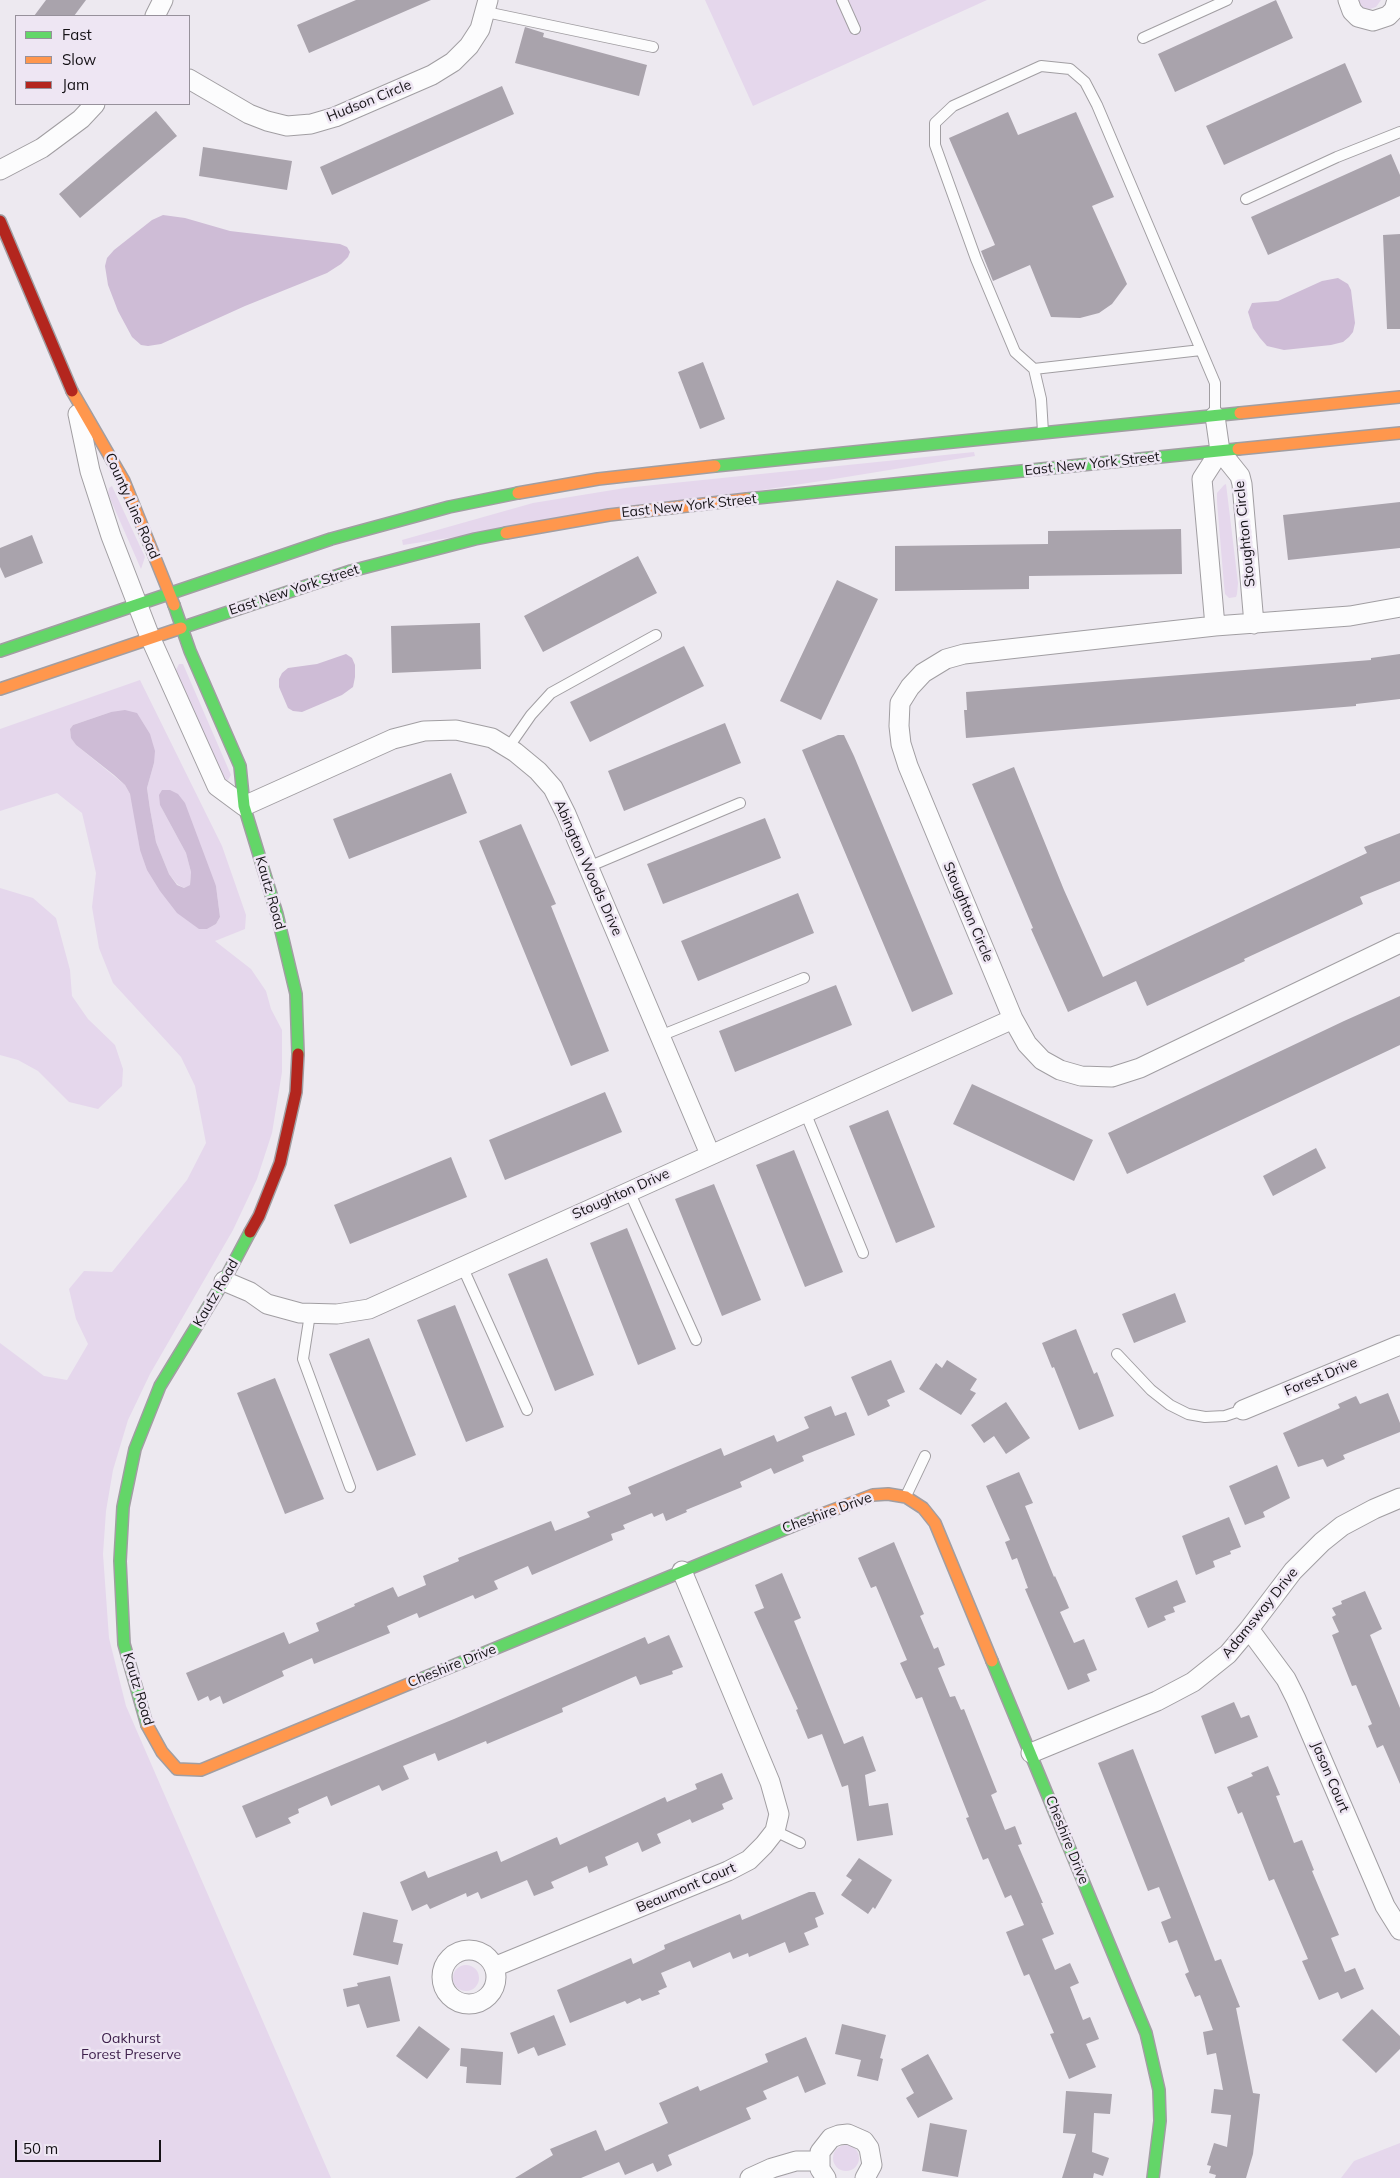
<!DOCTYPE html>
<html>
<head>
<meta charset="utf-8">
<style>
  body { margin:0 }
  #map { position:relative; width:1400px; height:2178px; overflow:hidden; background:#ede9f0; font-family:Mulish,sans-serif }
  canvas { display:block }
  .legend { position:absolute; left:15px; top:15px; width:175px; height:90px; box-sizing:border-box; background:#eee6f3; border:1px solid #97919b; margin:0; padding:6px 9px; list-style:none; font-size:15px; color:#151216 }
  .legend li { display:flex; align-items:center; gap:10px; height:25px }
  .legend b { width:25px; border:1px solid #97919b }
  .scale { position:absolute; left:15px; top:2140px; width:146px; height:22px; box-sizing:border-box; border:2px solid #151216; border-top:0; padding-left:6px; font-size:15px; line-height:18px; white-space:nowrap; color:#151216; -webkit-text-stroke:4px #eee6f3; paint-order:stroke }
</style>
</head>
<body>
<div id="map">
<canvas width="1400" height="2178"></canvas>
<ul class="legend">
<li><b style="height:6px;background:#63d668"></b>Fast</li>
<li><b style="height:6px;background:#ff974d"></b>Slow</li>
<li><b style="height:6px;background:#b3261e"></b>Jam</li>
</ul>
<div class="scale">50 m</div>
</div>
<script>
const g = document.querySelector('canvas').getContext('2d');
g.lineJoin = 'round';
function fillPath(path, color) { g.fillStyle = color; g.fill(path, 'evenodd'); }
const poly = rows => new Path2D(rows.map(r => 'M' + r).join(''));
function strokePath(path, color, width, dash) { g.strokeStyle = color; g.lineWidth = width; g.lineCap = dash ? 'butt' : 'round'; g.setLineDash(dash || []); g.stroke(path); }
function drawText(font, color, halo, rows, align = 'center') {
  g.font = font + ' Mulish,sans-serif'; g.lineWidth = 5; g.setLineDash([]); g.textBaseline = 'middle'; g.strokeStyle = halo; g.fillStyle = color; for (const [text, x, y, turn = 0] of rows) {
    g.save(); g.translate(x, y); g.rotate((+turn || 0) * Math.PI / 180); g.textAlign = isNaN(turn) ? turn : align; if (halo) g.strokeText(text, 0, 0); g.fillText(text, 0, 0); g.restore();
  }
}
fillPath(poly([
  [705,0,987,0,753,106],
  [1356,0,1381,0,1376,7,1370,9,1363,8],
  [974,452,975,456,834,479,403,545,402,540,533,503,625,488],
  [1226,484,1238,583,1237,594,1236,597,1229,598,1225,594,1224,585,1217,502,1217,493,1224,485],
  [112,486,145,557,141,569,108,494,109,488],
  [179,664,183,664,231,775,228,780,221,781,175,672],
  [140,680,222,846,246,915,245,929,215,941,251,969,266,991,271,1009,282,1030,282,1072,272,1133,257,1179,233,1230,150,1374,128,1420,113,1470,106,1511,103,1554,109,1638,126,1706,331,2178,0,2178,0,1343,44,1376,67,1380,88,1344,76,1319,69,1289,84,1271,112,1272,187,1180,206,1143,195,1086,181,1057,113,983,99,948,92,907,96,873,82,813,57,793,0,811,0,729],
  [111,712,154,763,147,788,150,809,156,842,169,874,177,884,184,888,190,885,191,872,186,853,160,805,216,886,220,917,216,924,207,929,140,850,133,805,130,794,125,785,76,745,71,737,70,729,73,725],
  [0,888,33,898,56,918,70,970,72,996,88,1019,115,1045,123,1069,122,1086,98,1109,69,1102,38,1071,18,1060,0,1055],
  '453 1978a13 13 0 1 1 26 0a13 13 0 1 1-26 0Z',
  [1400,2143,1400,2178,1341,2178,1354,2161],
  '833 2158a13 13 0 1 1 26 0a13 13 0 1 1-26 0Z'
]), '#e5d7ec');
fillPath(poly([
  [163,215,185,218,230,231,340,244,347,247,350,252,348,257,341,264,327,273,245,306,161,344,148,346,141,345,132,337,118,311,108,285,105,266,107,258,114,250,152,220],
  [1338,278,1348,284,1351,290,1355,323,1353,332,1349,337,1343,342,1331,345,1284,350,1267,346,1260,338,1253,328,1248,312,1252,303,1278,301,1322,281],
  [346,654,352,658,355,665,355,677,353,687,342,695,302,712,293,711,288,708,279,687,279,679,282,673,288,668,317,664],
  [125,710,137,713,150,734,155,751,154,763,147,788,150,809,156,842,169,874,177,885,184,888,190,885,191,872,186,853,160,805,159,795,162,790,170,790,178,794,185,803,216,886,220,917,216,924,207,929,199,929,177,913,160,891,147,870,140,850,130,794,125,785,114,775,76,745,71,738,70,729,73,725,111,712]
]), '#cebcd6');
fillPath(poly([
  [46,0,86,0,74,16,34,16],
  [356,0,431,0,309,53,297,25],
  [1276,0,1293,38,1175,92,1158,54],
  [525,27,544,33,543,37,647,65,639,96,515,63],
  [1345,63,1362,102,1224,165,1206,126],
  [502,86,514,114,332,195,320,167],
  [156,111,177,136,80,218,59,194],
  [1008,112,1018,135,1076,112,1114,197,1092,206,1127,284,1112,304,1099,313,1080,318,1051,317,1030,265,993,281,981,251,995,245,949,138],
  [203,147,292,161,287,190,199,176],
  [1391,154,1400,175,1400,196,1268,255,1251,217],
  [1400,234,1400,329,1387,329,1383,235],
  [703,362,725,419,700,429,678,372],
  [1400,502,1400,548,1288,560,1283,515],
  [1181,529,1182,574,1029,576,1029,589,895,591,895,546,1048,544,1048,531],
  [32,535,43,563,5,578,0,567,0,548],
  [638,556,657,593,543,652,524,616],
  [837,580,878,599,821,720,780,701],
  [480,623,481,669,392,673,391,626],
  [684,646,704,686,590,742,570,702],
  [1400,654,1400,699,1356,704,1356,706,966,738,964,710,967,710,966,692,1371,660,1371,658],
  [725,723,741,763,624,811,608,771],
  [838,735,844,735,854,756,953,994,912,1012,802,750],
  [1014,767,1064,890,1103,977,1367,853,1364,847,1400,833,1400,881,1360,897,1363,904,1244,959,1245,961,1147,1006,1136,981,1068,1012,1031,929,1033,928,972,784],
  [451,773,467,813,349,859,333,819],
  [765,818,781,858,663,904,647,864],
  [521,824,556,904,551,906,609,1051,571,1066,479,841],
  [798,893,814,933,698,981,681,941],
  [836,985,852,1025,735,1072,719,1031],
  [1400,996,1400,1045,1127,1174,1108,1133,1344,1021],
  [972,1084,1093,1140,1074,1181,953,1124],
  [605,1092,622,1132,505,1180,489,1140],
  [888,1110,935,1227,896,1243,849,1126],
  [1316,1148,1326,1168,1273,1196,1263,1176],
  [794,1150,843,1272,805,1287,756,1165],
  [451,1157,467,1197,350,1244,334,1205],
  [714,1184,761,1300,722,1316,675,1199],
  [627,1228,676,1349,638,1365,590,1243],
  [547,1258,594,1375,555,1391,508,1274],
  [1175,1293,1186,1322,1134,1343,1122,1314],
  [455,1305,504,1427,466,1442,417,1320],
  [1076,1329,1094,1374,1097,1372,1114,1416,1079,1430,1054,1367,1052,1368,1042,1343],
  [369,1338,416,1455,377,1471,329,1354],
  [891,1360,905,1392,887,1400,890,1406,868,1416,851,1377],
  [947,1360,977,1379,970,1390,976,1393,961,1415,919,1389,936,1363,942,1368],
  [275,1378,324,1499,285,1514,237,1393],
  [1388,1393,1400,1423,1400,1432,1343,1455,1345,1459,1327,1467,1323,1459,1298,1467,1283,1433,1340,1408,1338,1404,1356,1396,1360,1404],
  [1006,1402,1030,1438,1006,1454,994,1436,984,1443,971,1425],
  [831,1406,835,1416,846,1412,855,1435,802,1456,804,1461,774,1474,771,1468,740,1482,742,1487,686,1510,687,1512,666,1521,663,1513,654,1517,652,1513,623,1525,625,1529,611,1534,613,1540,532,1575,528,1566,494,1581,498,1589,475,1599,473,1595,419,1618,417,1613,387,1626,390,1633,314,1664,312,1658,282,1671,284,1676,223,1704,220,1696,210,1701,208,1696,198,1701,186,1673,284,1632,289,1644,319,1631,316,1623,355,1606,354,1604,393,1587,398,1597,426,1585,423,1576,459,1561,458,1558,551,1521,555,1531,590,1517,587,1512,631,1494,628,1487,721,1448,724,1456,774,1435,777,1442,809,1428,804,1417],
  [1277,1465,1290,1498,1263,1512,1265,1517,1245,1525,1229,1486],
  [1019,1472,1033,1503,1025,1506,1054,1577,1055,1576,1069,1608,1060,1612,1074,1643,1084,1639,1097,1670,1087,1674,1090,1681,1068,1690,1025,1589,1028,1588,1017,1558,1012,1560,1005,1542,1010,1540,986,1486],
  [1229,1517,1241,1547,1230,1551,1231,1554,1213,1561,1215,1567,1196,1575,1182,1536],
  [894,1542,924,1614,920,1616,934,1649,938,1647,945,1665,938,1668,950,1697,955,1696,961,1710,964,1709,997,1792,991,1795,1005,1830,1015,1826,1022,1844,1018,1845,1043,1903,1041,1903,1054,1934,1042,1939,1055,1970,1070,1963,1079,1983,1070,1987,1083,2020,1090,2017,1099,2039,1086,2044,1096,2067,1069,2079,1050,2034,1054,2033,1029,1974,1024,1976,1006,1932,1024,1925,1011,1895,1005,1898,988,1858,983,1860,966,1818,969,1817,922,1697,916,1699,900,1663,907,1660,876,1586,871,1588,858,1558],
  [782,1573,801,1618,794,1621,844,1744,863,1736,876,1771,865,1775,869,1806,888,1803,893,1835,857,1841,848,1785,842,1787,822,1734,808,1739,796,1710,798,1709,754,1612,764,1608,755,1585],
  [1177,1580,1186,1602,1173,1607,1175,1612,1164,1616,1166,1620,1148,1628,1135,1598],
  [1365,1591,1382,1629,1370,1635,1400,1708,1400,1784,1383,1745,1377,1748,1368,1726,1372,1724,1356,1685,1352,1686,1332,1635,1339,1632,1332,1617,1336,1615,1332,1608,1342,1604,1341,1601],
  [669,1635,683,1667,672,1671,673,1674,640,1685,636,1676,562,1708,563,1712,487,1744,486,1741,438,1761,435,1753,403,1766,409,1779,382,1791,379,1785,331,1806,327,1796,298,1809,299,1813,288,1818,291,1823,256,1838,242,1806,454,1719,645,1637,648,1644],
  [1234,1702,1241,1718,1249,1715,1258,1737,1215,1754,1201,1716],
  [1133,1749,1215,1961,1221,1959,1240,2007,1236,2008,1253,2093,1260,2094,1253,2154,1246,2178,1215,2178,1216,2175,1209,2173,1211,2166,1207,2165,1214,2143,1227,2147,1231,2115,1211,2113,1214,2089,1223,2090,1216,2053,1207,2055,1203,2032,1213,2030,1200,1995,1195,1997,1185,1974,1189,1972,1177,1940,1169,1943,1161,1922,1171,1918,1159,1887,1148,1891,1098,1763],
  [1268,1766,1280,1795,1276,1796,1294,1843,1302,1840,1314,1870,1312,1871,1339,1935,1331,1938,1345,1972,1355,1968,1364,1989,1341,1999,1338,1992,1319,2000,1302,1961,1308,1959,1274,1879,1269,1881,1242,1812,1238,1814,1227,1787,1253,1776,1251,1773],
  [722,1773,733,1799,722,1804,724,1809,692,1823,690,1819,657,1834,661,1843,642,1852,638,1842,605,1857,608,1865,589,1873,587,1866,551,1882,554,1888,534,1896,527,1880,481,1899,478,1892,467,1897,466,1893,430,1909,427,1904,412,1911,400,1882,425,1871,428,1878,497,1851,501,1862,557,1837,560,1845,665,1797,667,1802,697,1789,695,1784],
  [859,1858,892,1880,875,1909,873,1907,868,1914,841,1895,852,1880,846,1876],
  [809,1892,815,1892,824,1914,815,1918,818,1927,804,1933,809,1945,789,1953,785,1942,749,1957,748,1953,733,1959,730,1952,693,1968,690,1961,661,1973,667,1987,658,1991,660,1994,642,2001,640,1998,627,2004,625,2001,570,2023,557,1990,631,1958,633,1964,665,1949,664,1945,740,1914,742,1920],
  [363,1912,398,1920,393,1942,403,1944,398,1965,353,1955],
  [390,1976,400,2021,367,2028,359,2004,347,2007,343,1989,358,1986,357,1983],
  [1372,2009,1400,2036,1400,2049,1376,2073,1342,2040],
  [554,2015,566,2045,538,2056,534,2047,518,2054,510,2033],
  [842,2024,886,2035,880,2058,883,2059,878,2081,857,2076,861,2060,835,2054],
  [419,2026,450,2049,427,2079,396,2056],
  [806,2037,826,2084,805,2093,798,2076,763,2091,767,2099,746,2108,751,2119,668,2155,672,2165,657,2172,653,2163,625,2175,619,2162,581,2178,515,2178,553,2155,550,2149,596,2130,605,2151,668,2123,659,2103,698,2086,700,2091,768,2062,765,2054],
  [461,2048,503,2052,501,2085,466,2083,467,2067,460,2066],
  [928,2054,953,2099,918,2118,906,2098,914,2093,901,2069],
  [1066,2091,1112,2094,1110,2114,1094,2113,1092,2152,1109,2158,1103,2176,1094,2173,1093,2178,1062,2178,1076,2134,1063,2133],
  [930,2123,967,2130,958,2177,922,2171]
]), '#a9a3ac');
const lane = poly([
  [842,0,855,29],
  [486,12,653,47],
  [1143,38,1227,0],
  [1246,199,1337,157,1400,132],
  [1034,369,1015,352,976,259,935,145,935,123,953,106,1041,66,1070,69,1085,82,1097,105,1215,383,1215,415],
  [1043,432,1041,399,1034,369,1201,350],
  [508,748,531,715,551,693,656,635],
  [588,867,740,803],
  [660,1036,804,978],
  [805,1112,863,1253],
  [629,1191,696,1340],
  [462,1266,527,1410],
  [310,1314,303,1359,350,1487],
  [1117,1354,1151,1390,1170,1405,1188,1414,1205,1417,1225,1416,1243,1410],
  [906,1496,925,1456],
  [775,1831,800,1843]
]);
const street = poly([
  [1348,0,1352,11,1358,17,1373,21,1388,16,1394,10,1397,0],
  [155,16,163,0],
  [189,79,249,114,267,121,287,126,311,124,335,117,432,75,453,62,469,46,480,29,488,0],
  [0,170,42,148,81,119,95,104],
  [78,414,90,471,111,536,150,637,217,786,244,806,393,739,424,731,456,730,492,738,515,752,538,771,553,788,566,814,710,1154],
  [1215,416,1220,451,1240,476,1242,484,1254,624],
  [1400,607,1350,616,1215,626,964,654,946,659,923,673,910,687,900,703,899,726,901,744,908,766,1013,1019,1027,1044,1042,1060,1060,1070,1081,1076,1112,1077,1140,1068,1400,943],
  [1215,626,1202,479,1220,451],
  [224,1281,250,1292,267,1304,300,1313,337,1314,369,1309,1013,1019],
  [1243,1410,1400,1345],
  [1249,1629,1286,1679,1296,1699,1385,1906,1400,1930],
  [1031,1753,1157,1701,1193,1682,1228,1654,1249,1629,1293,1571,1322,1542,1342,1526,1374,1509,1400,1498],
  '442 1977a27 27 0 1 1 54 0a27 27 0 1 1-54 0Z',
  [494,1967,728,1871,749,1860,764,1845,775,1831,779,1814,770,1782,682,1571],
  [750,2178,772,2168,796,2161,819,2161],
  [826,2178,820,2169,820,2152,831,2138,839,2135,848,2134,864,2141,869,2148,872,2165,865,2178]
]);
const fast = poly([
  [715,466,1240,413],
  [747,499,1238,449],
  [174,605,190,651,240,766,244,806,277,914,296,994,298,1054],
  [181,628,351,571,475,539,506,533],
  [0,651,331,539,449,507,518,493],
  [992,1661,1146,2033,1159,2090,1160,2121,1153,2178],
  [416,1681,817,1516],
  [147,1725,124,1644,120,1561,123,1507,135,1449,160,1386,224,1281,250,1232]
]);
const slow = poly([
  [72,391,124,481,174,605],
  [1240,413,1400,397],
  [1238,449,1400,433],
  [518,493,598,479,715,466],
  [506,533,609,515,747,499],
  [0,689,181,628],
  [817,1516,873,1495,888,1494,906,1497,923,1508,935,1523,992,1661],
  [147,1725,162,1752,177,1769,201,1770,416,1681]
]);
const jam = poly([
  [0,221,72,391],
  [250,1232,259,1216,280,1163,296,1092,298,1054]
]);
strokePath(lane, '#a19ea2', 12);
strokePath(street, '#a19ea2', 21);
strokePath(fast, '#a19ea2', 14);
strokePath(slow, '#a19ea2', 14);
strokePath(jam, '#a19ea2', 14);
strokePath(lane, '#fcfcfd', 10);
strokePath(street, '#fcfcfd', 19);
strokePath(fast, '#63d668', 11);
strokePath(slow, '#ff974d', 11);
strokePath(jam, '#b3261e', 11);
drawText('14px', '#151216', '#eee6f3', [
  ["Hudson Circle",369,101,-22],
  ["East New York Street",1092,464,-6],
  ["County Line Road",132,506,66],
  ["East New York Street",689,506,-6],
  ["Stoughton Circle",1245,534,-96],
  ["East New York Street",294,590,-18],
  ["Abington Woods Drive",588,868,66],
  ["Kautz Road",270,893,74],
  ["Stoughton Circle",968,912,67],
  ["Stoughton Drive",621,1194,-24],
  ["Kautz Road",216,1293,-60],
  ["Forest Drive",1321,1377,-23],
  ["Cheshire Drive",827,1513,-20],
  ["Adamsway Drive",1260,1613,-51],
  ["Cheshire Drive",452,1666,-22],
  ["Kautz Road",138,1689,73],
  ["Jason Court",1330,1777,67],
  ["Cheshire Drive",1067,1840,68],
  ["Beaumont Court",686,1888,-23]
]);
drawText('14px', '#3e204c', '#eee6f3', [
  ["Oakhurst",131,2039],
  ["Forest Preserve",131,2055]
]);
</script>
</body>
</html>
